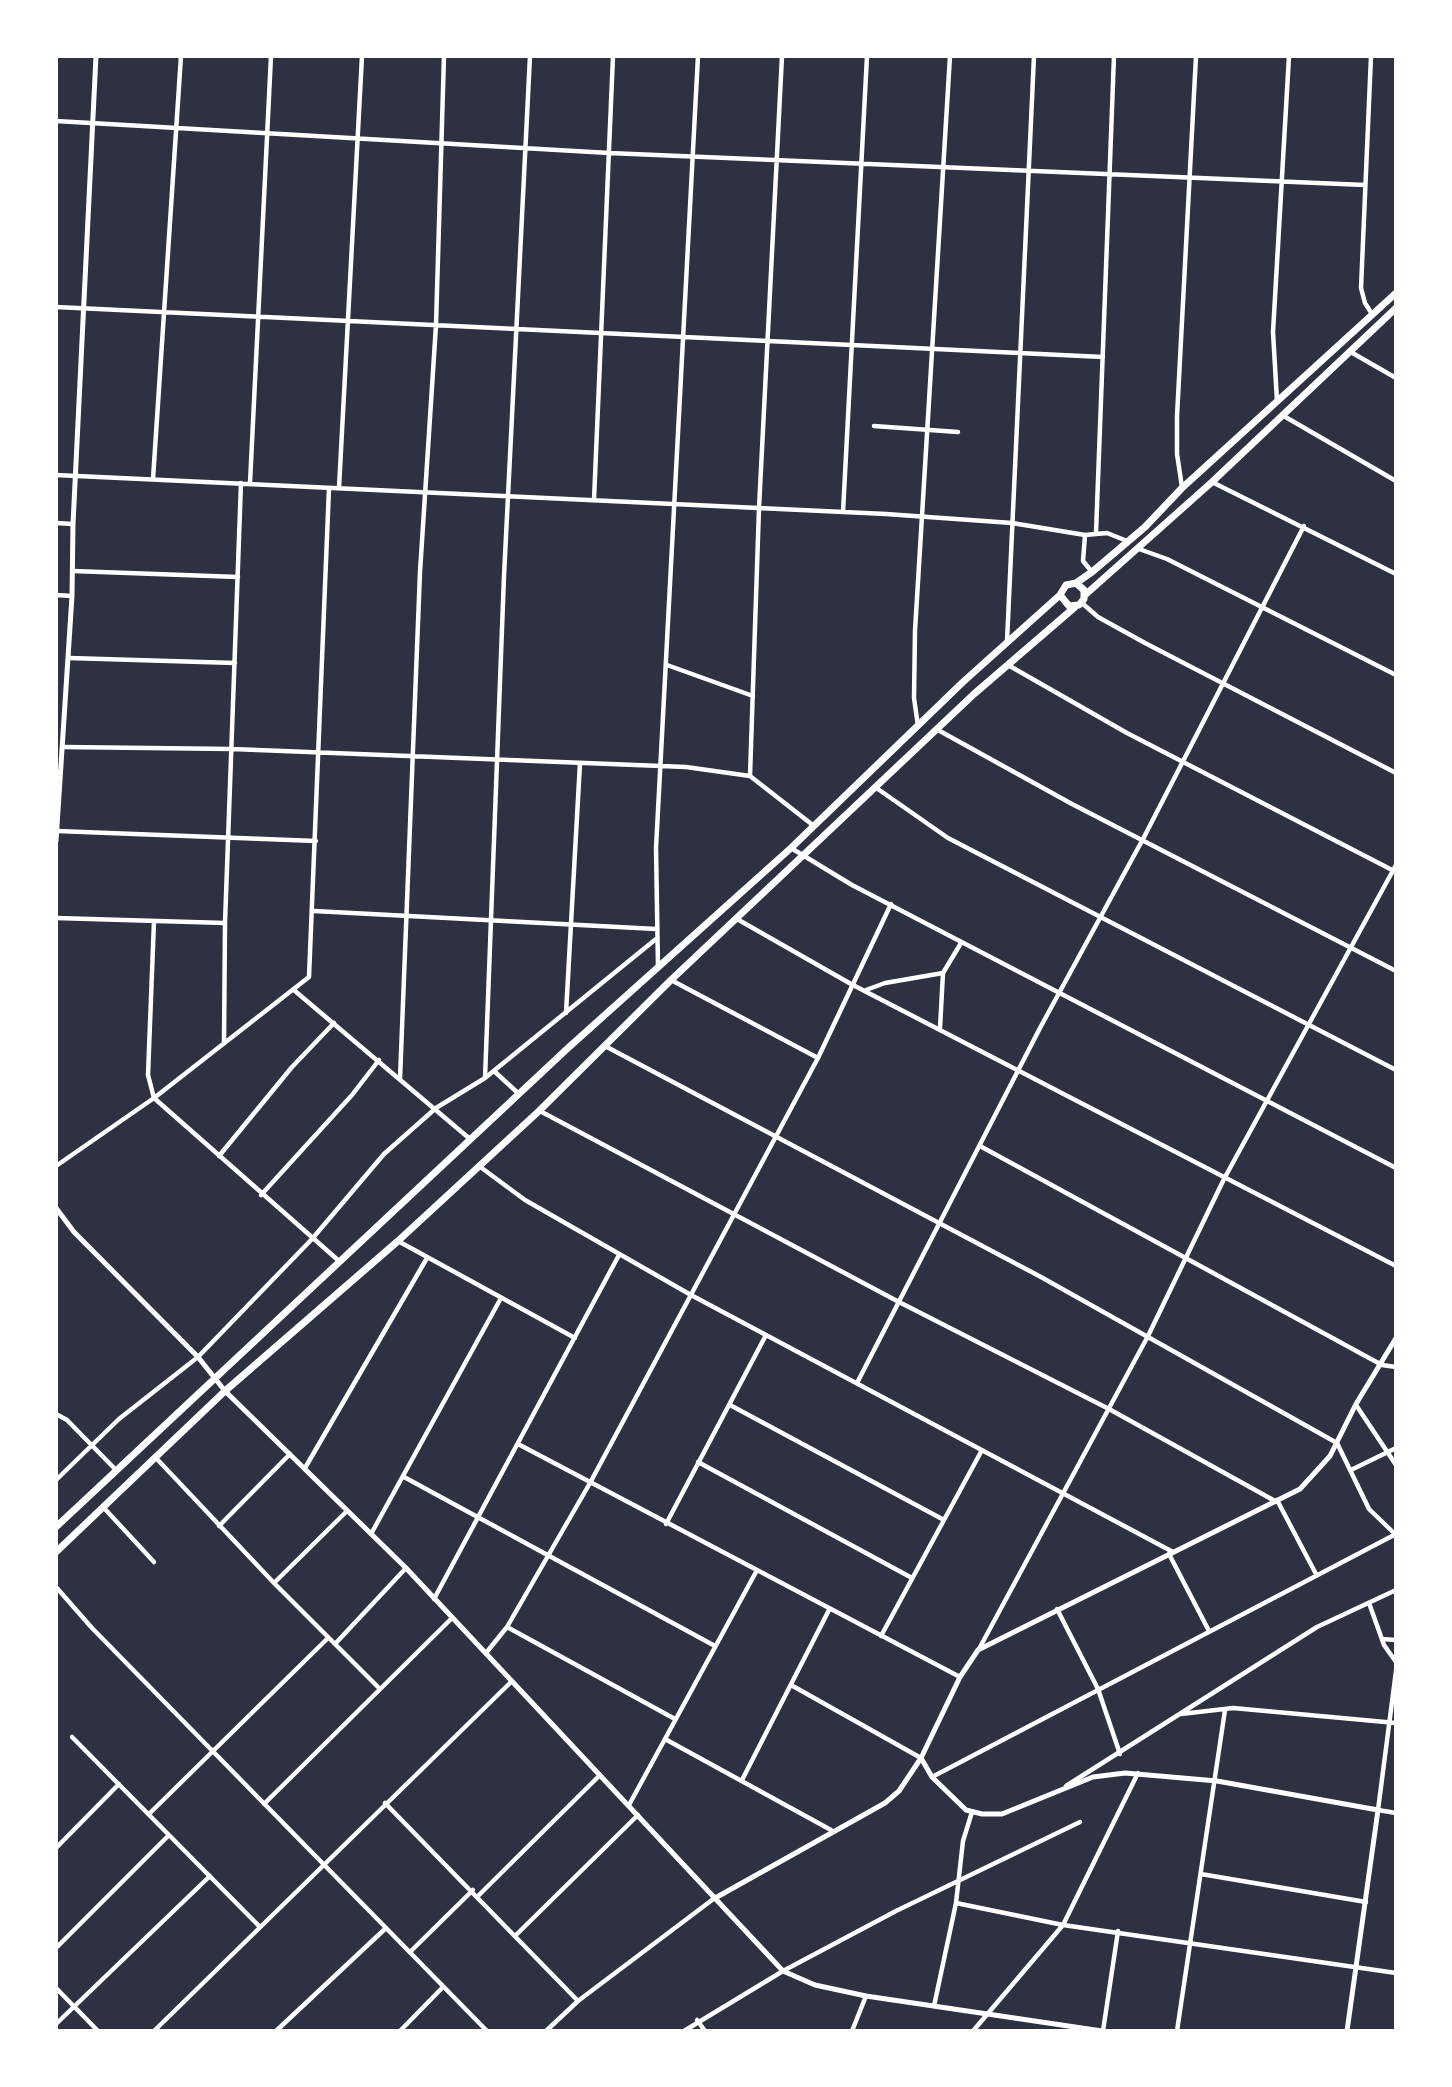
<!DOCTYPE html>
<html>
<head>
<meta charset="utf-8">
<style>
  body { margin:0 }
  #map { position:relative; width:1452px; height:2087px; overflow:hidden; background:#2d3142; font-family:"Roboto Serif",serif }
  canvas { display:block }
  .frame { position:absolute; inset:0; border:58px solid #fff; pointer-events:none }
</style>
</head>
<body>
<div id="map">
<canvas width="1452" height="2087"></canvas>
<div class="frame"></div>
</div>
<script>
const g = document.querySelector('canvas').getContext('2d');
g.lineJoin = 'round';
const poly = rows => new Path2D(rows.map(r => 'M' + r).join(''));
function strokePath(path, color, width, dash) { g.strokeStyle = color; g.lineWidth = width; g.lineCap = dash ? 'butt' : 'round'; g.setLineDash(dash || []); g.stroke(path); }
strokePath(poly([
  [1371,56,1361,288,1365,303,1372,314],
  [56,121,609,153,1365,185],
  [56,307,1103,357],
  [1349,351,1396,378],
  [1277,401,1273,332,1289,56],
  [1282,415,1396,481],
  [874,426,958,432],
  [56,475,886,514,1012,523,1085,535,1107,533,1127,541],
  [153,479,181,56],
  [1212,482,1396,574],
  [250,483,271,56],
  [1182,487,1177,454,1177,416,1196,56],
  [339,488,362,56],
  [594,500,613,56],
  [843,512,867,56],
  [56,523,73,524],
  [1096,533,1114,56],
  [1085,535,1083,561,1092,572],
  [1139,549,1167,559,1396,675],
  [73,571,238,577],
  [56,595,72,596],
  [1082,603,1098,617,1145,643,1396,773],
  [1007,641,1034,56],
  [69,658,235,663],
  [667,665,753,696],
  [1008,665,1127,733,1396,872],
  [918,726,914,698,915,631,950,56],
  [938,730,1072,804,1396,971],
  [63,747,232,749,686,767,750,776,814,826],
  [750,776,759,508,782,56],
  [875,787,948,838,1396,1070],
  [57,831,316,841],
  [791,848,852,885,1396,1168],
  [314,911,656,929],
  [56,918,225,923],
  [737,919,851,984,1396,1266],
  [154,921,148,1075,154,1098,339,1261],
  [658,967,656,848,698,56],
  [671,980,818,1058],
  [866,990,885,983,943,973],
  [295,991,470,1139],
  [566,1013,580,763],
  [940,1028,943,973,961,943],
  [224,1043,225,923,241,483],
  [605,1046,1041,1277,1337,1443,1369,1509,1396,1535],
  [494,1071,519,1094],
  [485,1078,504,576,530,56],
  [400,1079,420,572,436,325,444,56],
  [540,1111,899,1302,1109,1409,1275,1501],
  [980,1146,1382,1365,1396,1367],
  [219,1156,292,1067,334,1023],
  [56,1166,154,1098,309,977,329,488],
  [479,1166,525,1200,691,1295,1173,1552],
  [261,1195,352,1095,379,1060],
  [398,1241,575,1338],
  [857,1383,1040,1028,1143,839,1304,526],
  [730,1405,944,1520],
  [1356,1405,1396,1465],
  [56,1414,67,1420,116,1470],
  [518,1444,960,1677],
  [156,1458,274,1583,379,1688],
  [698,1462,912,1578],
  [305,1468,427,1258],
  [1351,1470,1396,1448],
  [404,1477,715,1646],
  [56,1480,119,1419,198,1357,312,1239,384,1154,436,1108,485,1078,656,939],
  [1277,1500,1316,1574],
  [104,1508,154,1562],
  [666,1524,766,1335],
  [219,1526,290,1454],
  [371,1534,501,1298],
  [1169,1554,1209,1631],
  [274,1583,347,1511],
  [56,1587,92,1628,487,2031],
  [434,1599,619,1255],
  [1369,1603,1384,1645,1396,1662],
  [1057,1609,1098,1689,1120,1754],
  [507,1627,675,1719],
  [881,1636,982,1450],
  [1382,1639,1396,1640],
  [335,1644,406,1568],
  [979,1649,1148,1336,1224,1179,1396,865],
  [486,1653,507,1627,590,1483,818,1058,891,904],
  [1396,1671,1378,1810,1396,1813],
  [791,1685,921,1758],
  [1181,1714,1233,1708,1396,1723],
  [72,1737,259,1926],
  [665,1739,831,1830],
  [932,1777,1396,1534],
  [742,1780,829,1610],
  [1066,1786,1317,1627,1396,1590],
  [385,1803,578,2001],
  [264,1804,452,1618],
  [629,1805,756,1572],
  [149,1814,328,1638],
  [56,1848,119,1784],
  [1201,1874,1366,1902],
  [478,1896,600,1775],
  [956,1903,1063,1925,1396,1973],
  [516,1935,638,1815],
  [56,1948,169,1835],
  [410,1952,473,1890],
  [56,1988,98,2031],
  [934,2006,956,1903,963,1841,972,1812],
  [697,2020,705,2031],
  [56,2024,210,1876],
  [154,2031,511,1682],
  [276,2031,386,1928],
  [400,2031,443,1987],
  [546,2031,578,2001,716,1897],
  [684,2031,783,1971,896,1911,1080,1822],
  [852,2031,866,1996],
  [973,2031,1063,1925,1138,1773],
  [1103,2031,1118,1931],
  [1177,2031,1225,1710]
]), '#fff', 4.5);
strokePath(poly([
  [56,841,72,596,73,524,96,56],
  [56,1208,74,1232,198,1357,225,1391,406,1568,783,1971,815,1985,866,1996,1102,2031],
  [921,1758,932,1777,966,1810,982,1814,1002,1814,1093,1777,1125,1773,1217,1781,1378,1810,1347,2031],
  [717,1897,885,1803,899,1791,921,1758,960,1677,978,1650,1300,1489,1330,1456,1356,1404,1396,1338]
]), '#fff', 5);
strokePath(poly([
  [1076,583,1084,590,1084,599,1079,605,1069,606,1060,595,1066,585,1076,583,1092,572,1145,527,1182,488,1396,293],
  [1085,595,1212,482,1396,308],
  [56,1527,568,1048,791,848,963,682,1060,595],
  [56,1552,225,1391,398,1241,539,1111,671,980,974,694,1075,607]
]), '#fff', 7);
</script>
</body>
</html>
